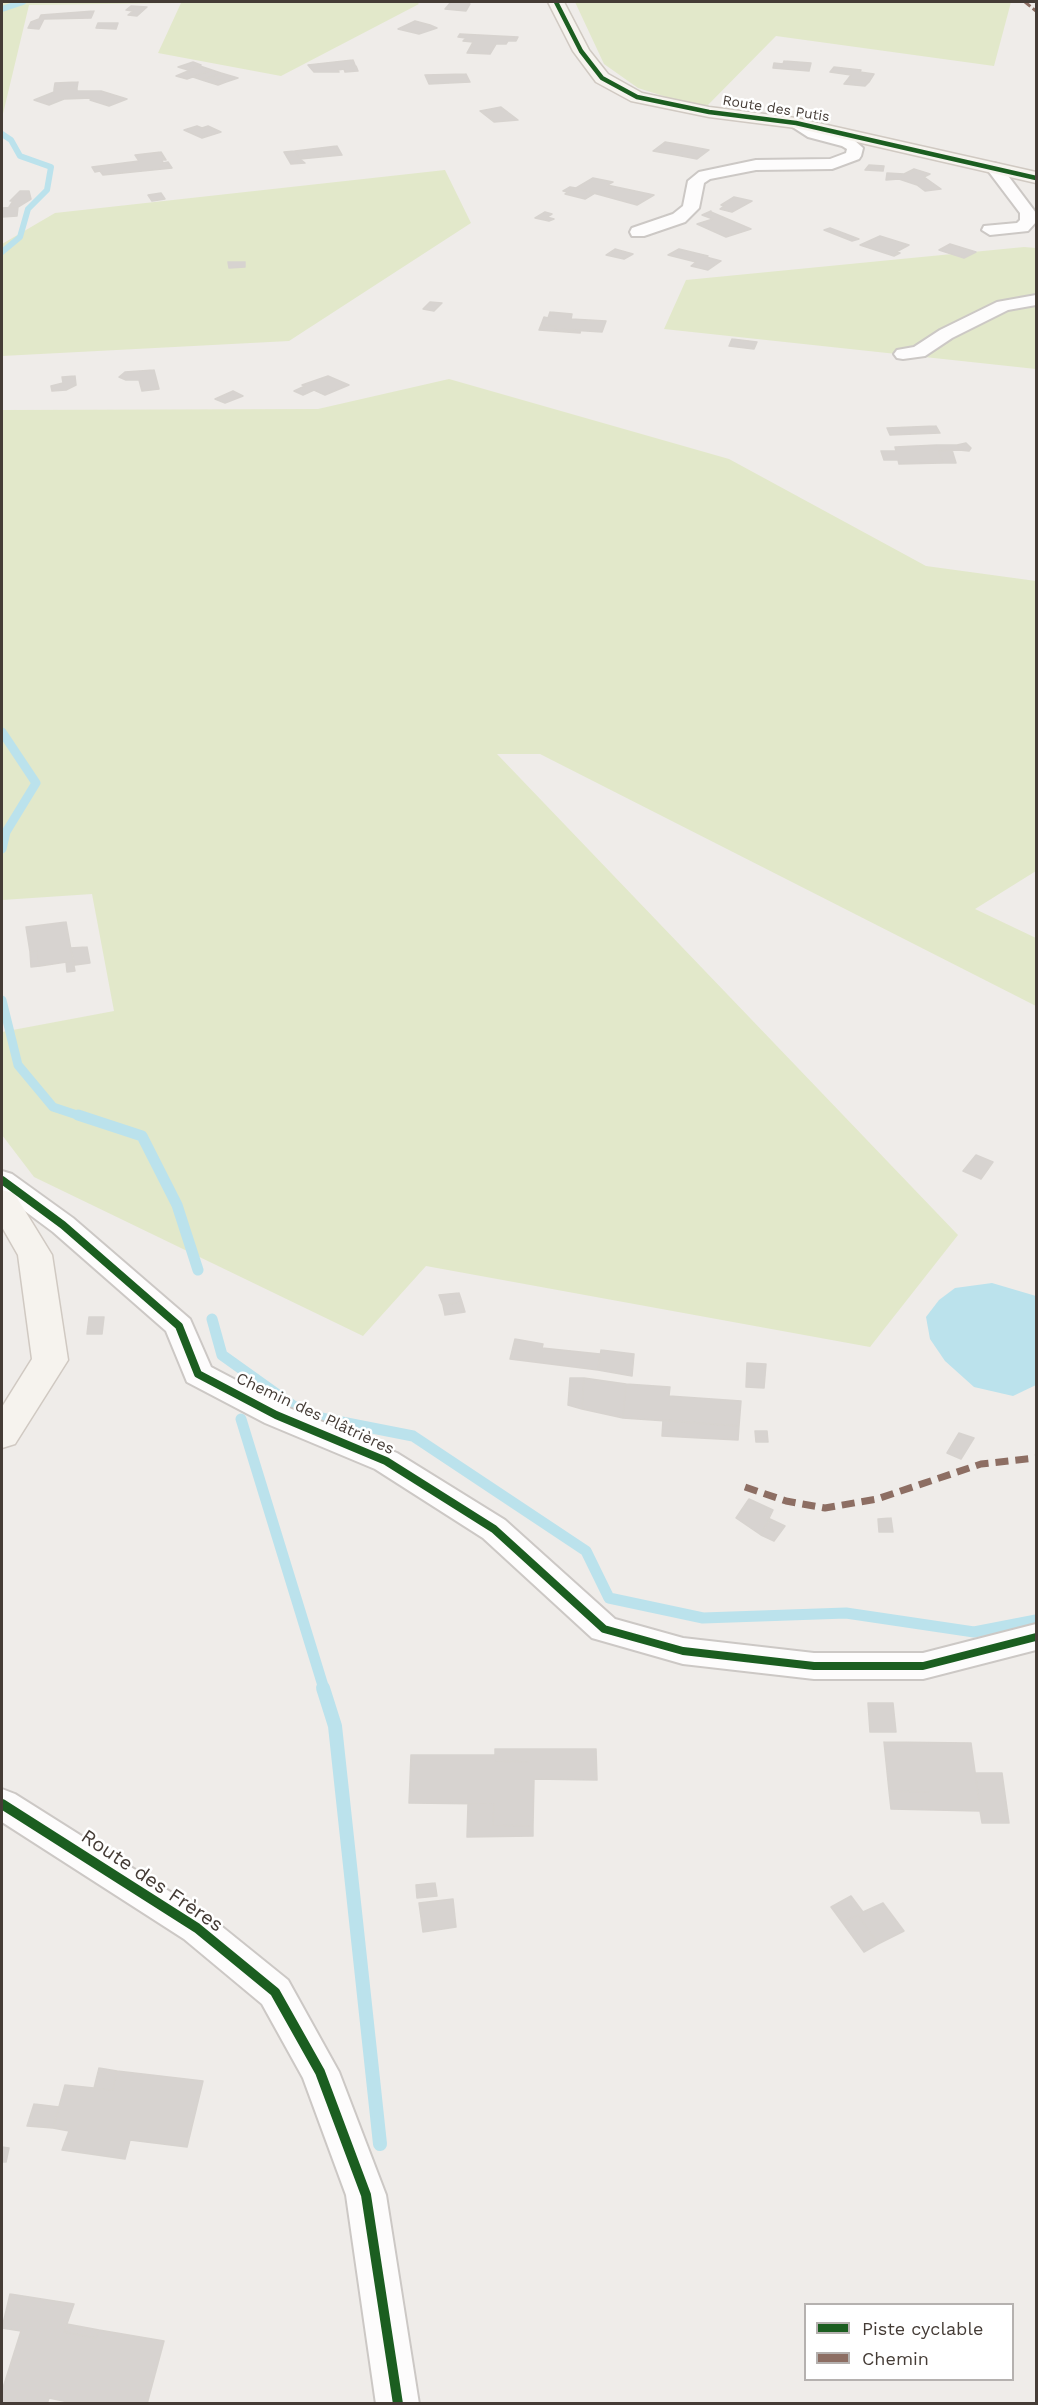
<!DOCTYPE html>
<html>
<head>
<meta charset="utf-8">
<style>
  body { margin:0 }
  #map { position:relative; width:1038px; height:2405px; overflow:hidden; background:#efece9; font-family:"Work Sans",sans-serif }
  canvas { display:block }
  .frame { position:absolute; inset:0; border:3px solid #453c36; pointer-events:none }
  .legend { position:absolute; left:804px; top:2303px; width:210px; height:78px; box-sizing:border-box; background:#fff; border:2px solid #b5b1af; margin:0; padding:8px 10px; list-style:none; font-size:18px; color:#453c36 }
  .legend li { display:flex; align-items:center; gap:12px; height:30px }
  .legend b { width:30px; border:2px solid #b5b1af }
</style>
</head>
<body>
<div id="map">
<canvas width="1038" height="2405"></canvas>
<div class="frame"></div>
<ul class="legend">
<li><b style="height:8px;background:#1b5e20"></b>Piste cyclable</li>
<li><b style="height:8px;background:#8d6e63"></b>Chemin</li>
</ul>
</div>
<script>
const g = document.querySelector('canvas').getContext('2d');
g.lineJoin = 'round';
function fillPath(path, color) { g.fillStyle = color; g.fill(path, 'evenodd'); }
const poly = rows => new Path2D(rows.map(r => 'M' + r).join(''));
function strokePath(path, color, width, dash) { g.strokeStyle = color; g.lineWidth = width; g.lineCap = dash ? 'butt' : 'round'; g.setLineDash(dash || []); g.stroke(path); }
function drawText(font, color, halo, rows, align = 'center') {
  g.font = font + ' "Work Sans",sans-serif'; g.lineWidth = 5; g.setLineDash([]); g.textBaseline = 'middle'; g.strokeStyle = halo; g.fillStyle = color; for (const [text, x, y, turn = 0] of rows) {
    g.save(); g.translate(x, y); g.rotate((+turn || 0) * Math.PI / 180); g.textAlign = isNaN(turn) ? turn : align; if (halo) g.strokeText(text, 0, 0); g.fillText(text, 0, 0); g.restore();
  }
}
fillPath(poly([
  [2,2,417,2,419,4,281,76,158,53,181,3,29,5,2,118],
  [575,2,1011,2,994,66,776,36,704,109,638,88,604,64],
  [445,170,471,223,289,341,2,356,2,244,55,213],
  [1024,247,1036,248,1036,369,664,329,686,280],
  [449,379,729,459,926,566,1036,581,1036,871,975,909,1036,938,1036,1006,540,754,497,754,958,1235,870,1347,426,1266,363,1336,34,1177,2,1135,2,1032,114,1011,92,894,2,900,2,410,318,409]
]), '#e2e8ca');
fillPath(poly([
  [992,1283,1036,1296,1036,1385,1013,1396,974,1387,945,1361,930,1339,926,1317,939,1300,955,1288]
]), '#bbe2ec');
strokePath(poly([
  [2,9,23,2],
  [2,134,11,140,20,156,51,167,47,190,28,209,20,237,2,252]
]), '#bbe2ec', 6);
strokePath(poly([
  [2,732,36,783,6,832,2,849],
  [2,1000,18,1065,53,1107,83,1117]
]), '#bbe2ec', 9);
strokePath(poly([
  [78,1115,142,1136,177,1205,198,1270],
  [212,1319,222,1355,306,1415,413,1436,586,1551,609,1598,703,1618,846,1613,974,1632,1036,1620],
  [241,1419,324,1689]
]), '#bbe2ec', 11);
strokePath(poly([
  [323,1688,335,1726,380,2144]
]), '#bbe2ec', 14);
const building = poly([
  [451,2,470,2,468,4,470,4,466,11,445,9,451,2],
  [131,6,147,7,137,16,128,15,133,11,126,10,131,6],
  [94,11,91,18,44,19,39,29,28,28,31,22,39,19,41,15,94,11],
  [415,21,430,25,437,28,419,34,398,29,415,21],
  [98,23,118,23,116,29,96,28,98,23],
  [460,34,518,37,516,41,508,41,506,44,496,44,490,54,467,53,473,42,463,41,466,38,458,37,460,34],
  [353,60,355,65,350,66,356,66,358,71,345,72,344,69,338,70,339,72,314,72,308,65,353,60],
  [784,61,811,63,809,71,773,68,774,63,783,64,784,61],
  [193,62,201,65,188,70,178,67,193,62],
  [200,66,212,70,187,79,176,76,200,66],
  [834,67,861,70,860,72,874,74,869,82,848,79,851,75,830,72,834,67],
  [212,70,221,73,202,80,193,77,212,70],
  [221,73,238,78,226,82,210,77,221,73],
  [466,74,470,82,429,84,425,75,466,74],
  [210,77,226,82,218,85,202,80,210,77],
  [848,79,869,82,865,86,844,84,848,79],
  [78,82,77,88,54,89,55,83,78,82],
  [77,88,77,91,101,91,127,99,109,106,90,100,92,98,64,99,49,105,34,100,54,92,54,89,77,88],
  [501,107,518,120,494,122,480,111,501,107],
  [197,126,202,128,208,126,221,132,202,138,184,130,197,126],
  [665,142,688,146,676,155,653,151,665,142],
  [337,146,342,155,300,159,295,151,337,146],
  [688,146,709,150,697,159,676,155,688,146],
  [295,151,300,159,305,163,291,164,284,152,295,151],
  [161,152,166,160,162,160,163,163,168,162,172,168,103,175,100,171,95,172,92,167,139,161,135,155,161,152],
  [869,165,884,166,883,171,865,170,869,165],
  [914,169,930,174,924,177,941,189,925,191,917,185,899,179,886,180,887,173,904,174,914,169],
  [593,178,613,182,607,185,654,195,637,205,575,188,568,192,563,191,570,187,576,188,593,178],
  [575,188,595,193,585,199,565,194,575,188],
  [20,191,29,191,31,199,18,207,9,207,13,201,10,201,20,191],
  [161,193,165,199,152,201,148,195,161,193],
  [734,197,752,201,732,212,720,209,724,206,721,205,734,197],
  [18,207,17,216,2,217,2,208,18,207],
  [711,211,711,212,751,229,726,237,697,224,713,219,702,215,711,211],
  [545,212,552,214,547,217,554,219,549,221,535,218,545,212],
  [830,228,859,239,852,241,824,230,830,228],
  [880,236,909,245,896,252,900,253,894,256,860,245,880,236],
  [950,244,976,252,964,258,939,250,950,244],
  [615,249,633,254,624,259,606,255,615,249],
  [679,249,708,256,706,257,721,261,708,270,691,266,696,262,668,255,679,249],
  [228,262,245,262,245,267,229,268,228,262],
  [430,302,442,303,434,311,423,309,430,302],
  [550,312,572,314,571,319,606,321,602,332,555,329,556,326,541,325,544,317,548,318,550,312],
  [541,325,556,326,555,329,581,330,580,333,539,330,541,325],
  [732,339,757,342,754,349,729,346,732,339],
  [154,370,159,389,142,391,139,380,126,380,119,377,125,372,154,370],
  [75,376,76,385,66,390,52,391,51,386,63,383,62,377,75,376],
  [328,376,349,385,325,395,314,390,303,395,294,391,305,386,302,385,328,376],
  [233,391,243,396,225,403,215,399,233,391],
  [936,426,940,433,890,435,887,428,936,426],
  [966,443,971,448,969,451,959,450,957,445,966,443],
  [937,445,957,445,959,450,939,451,943,463,899,464,898,460,884,460,881,451,896,451,895,447,937,445],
  [952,450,956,463,943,463,939,451,952,450],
  [66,922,73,961,40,966,37,951,30,952,26,927,66,922],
  [87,947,90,963,75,965,70,948,87,947],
  [37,951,40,966,31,967,30,952,37,951],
  [73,961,75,971,67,972,66,962,73,961],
  [976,1155,993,1162,981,1179,963,1171,976,1155],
  [459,1293,462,1302,443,1305,439,1295,459,1293],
  [462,1302,465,1312,445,1315,443,1305,462,1302],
  [89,1317,104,1317,102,1334,87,1334,89,1317],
  [515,1339,543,1344,542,1348,600,1354,598,1370,510,1359,515,1339],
  [601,1350,634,1354,632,1376,598,1370,601,1350],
  [747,1363,766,1364,764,1388,746,1387,747,1363],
  [570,1378,584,1378,582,1409,568,1405,570,1378],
  [584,1378,626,1384,623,1418,582,1409,584,1378],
  [626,1384,670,1387,669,1396,741,1401,739,1426,623,1418,626,1384],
  [663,1420,739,1426,738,1440,662,1436,663,1420],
  [755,1431,767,1431,768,1442,756,1442,755,1431],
  [959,1433,974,1438,961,1459,947,1453,959,1433],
  [749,1499,773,1510,761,1535,736,1518,749,1499],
  [891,1518,893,1532,879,1532,878,1519,891,1518],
  [770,1519,785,1526,774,1541,761,1535,770,1519],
  [868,1703,893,1703,896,1732,870,1732,868,1703],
  [884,1742,971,1743,979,1800,929,1800,929,1792,889,1791,884,1742],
  [495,1749,528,1749,528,1762,495,1761,495,1749],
  [528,1749,596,1749,597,1780,534,1779,533,1826,493,1825,494,1804,409,1803,411,1755,495,1755,495,1761,528,1762,528,1749],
  [975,1773,1002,1773,1009,1823,982,1823,980,1811,891,1809,889,1791,929,1792,929,1800,979,1800,975,1773],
  [468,1804,494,1804,493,1825,533,1826,533,1836,467,1837,468,1804],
  [435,1883,437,1896,417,1898,416,1885,435,1883],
  [851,1896,863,1912,883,1903,904,1931,878,1944,858,1915,842,1922,831,1907,851,1896],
  [453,1899,456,1927,423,1932,419,1903,453,1899],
  [858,1915,878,1944,864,1952,842,1922,858,1915],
  [99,2068,117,2071,113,2090,94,2088,99,2068],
  [117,2071,203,2081,187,2147,130,2140,125,2159,62,2150,69,2131,53,2128,65,2085,113,2090,117,2071],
  [34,2104,59,2107,53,2128,27,2126,34,2104],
  [2,2147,9,2148,6,2162,2,2162,2,2147],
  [10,2294,74,2304,64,2332,96,2338,99,2330,164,2341,147,2404,82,2401,78,2404,49,2398,47,2404,2,2404,2,2391,21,2331,2,2328,10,2294],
  [67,2324,99,2330,96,2338,64,2332,67,2324]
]);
fillPath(building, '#d7d3d0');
strokePath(building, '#d7d3cf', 1.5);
const street = poly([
  [796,118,820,131,854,140,863,148,861,156,859,159,832,169,756,170,710,179,704,183,699,208,685,222,644,236,632,236,630,232,632,228,673,214,683,206,688,181,699,172,756,160,830,159,846,153,847,149,842,146,808,137,791,126,788,123,791,120,796,118],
  [994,163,1000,165,1036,213,1036,222,1028,231,990,235,982,230,984,226,1017,223,1020,220,1020,213,986,168,994,163],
  [1036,295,1036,305,1008,310,952,338,925,356,903,359,897,358,894,354,897,350,914,347,940,330,997,302,1036,295],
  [2,1171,12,1174,73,1218,190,1319,211,1367,287,1407,397,1453,505,1520,615,1619,683,1638,814,1653,923,1653,1036,1624,1036,1650,923,1679,814,1679,683,1664,592,1638,483,1538,375,1469,265,1423,187,1382,166,1331,53,1232,2,1194,2,1171],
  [2,1789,15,1794,210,1917,288,1980,339,2072,386,2195,419,2404,376,2404,346,2195,303,2078,262,2004,184,1939,2,1822,2,1789]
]);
const secondary = poly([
  [548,2,564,2,589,50,608,74,642,93,709,107,796,118,1036,172,1036,183,796,128,709,117,631,101,596,82,573,51,548,2],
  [2,1190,14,1193,52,1255,68,1360,15,1444,2,1448,2,1407,32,1359,18,1255,2,1227,2,1190]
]);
strokePath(street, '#ccc8c5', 4);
strokePath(secondary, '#d0c9c2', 3);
fillPath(street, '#fdfcfc');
fillPath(secondary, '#f6f3ee');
strokePath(poly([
  [1025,2,1036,11]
]), '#8d6e63', 3, [7, 3]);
strokePath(poly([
  [745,1487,786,1501,825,1508,877,1499,981,1464,1036,1458]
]), '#8d6e63', 7, [13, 7]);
strokePath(poly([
  [556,2,581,51,602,78,637,97,709,112,796,123,1036,178]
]), '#1b5e20', 4.5);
strokePath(poly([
  [2,1180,63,1225,179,1326,198,1374,276,1415,386,1461,494,1529,604,1629,683,1651,814,1666,923,1666,1036,1637]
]), '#1b5e20', 8);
strokePath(poly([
  [2,1804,197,1928,275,1992,320,2072,366,2195,398,2404]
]), '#1b5e20', 10);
drawText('14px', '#453c36', '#fff', [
  ["Route des Putis",776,109,9]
]);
drawText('16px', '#453c36', '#fff', [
  ["Chemin des Plâtrières",315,1414,25]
]);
drawText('20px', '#453c36', '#fff', [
  ["Route des Frères",152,1881,34]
]);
</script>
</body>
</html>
